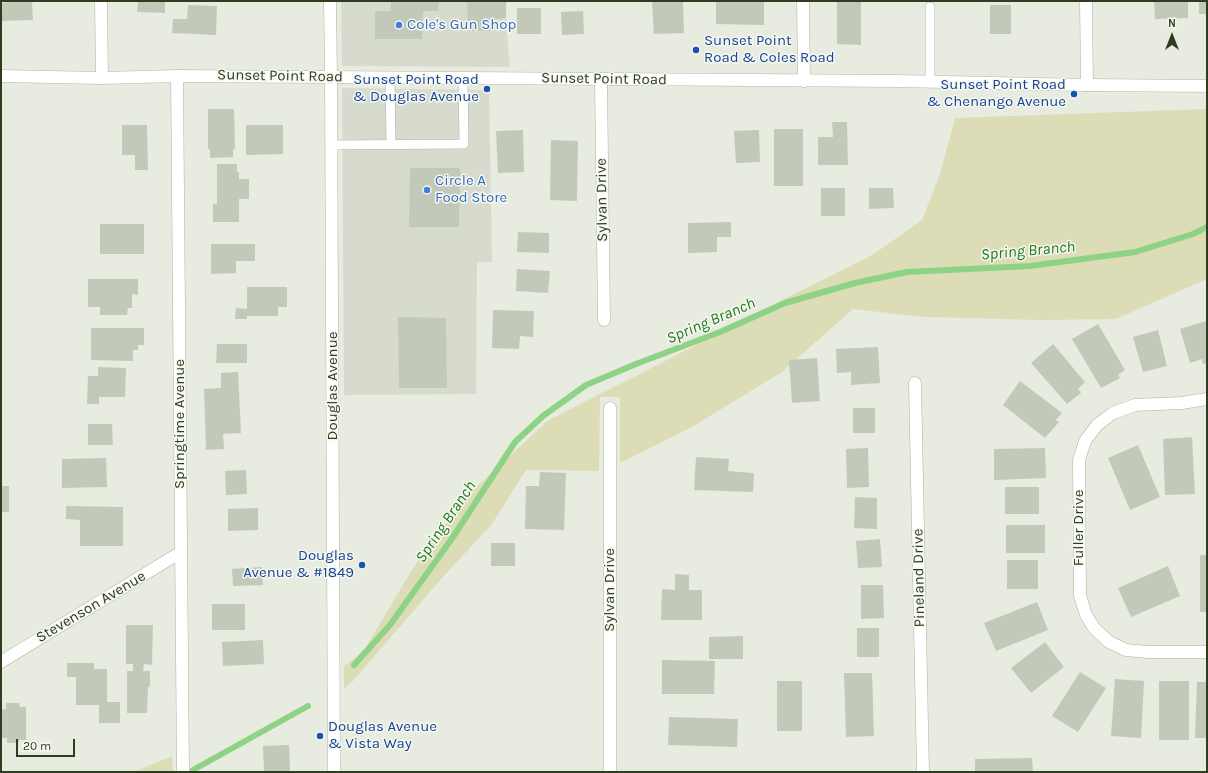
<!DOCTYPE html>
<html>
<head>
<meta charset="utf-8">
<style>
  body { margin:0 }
  #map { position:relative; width:1208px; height:773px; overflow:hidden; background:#e8ebdf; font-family:Karla,sans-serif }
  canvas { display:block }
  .frame { position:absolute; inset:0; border:2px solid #2e3c20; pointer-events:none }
  .north { position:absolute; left:1152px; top:16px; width:40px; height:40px; -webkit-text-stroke:3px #f6f8f0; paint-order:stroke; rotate:0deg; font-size:11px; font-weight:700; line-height:16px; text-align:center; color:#2e3c20 }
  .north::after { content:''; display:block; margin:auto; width:14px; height:18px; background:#2e3c20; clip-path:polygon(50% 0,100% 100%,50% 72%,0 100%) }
  .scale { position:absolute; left:16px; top:739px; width:59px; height:18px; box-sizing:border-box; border:2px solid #2e3c20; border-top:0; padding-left:5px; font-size:12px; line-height:14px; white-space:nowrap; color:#2e3c20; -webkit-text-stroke:3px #f6f8f0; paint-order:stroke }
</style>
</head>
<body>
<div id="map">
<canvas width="1208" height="773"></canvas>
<div class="frame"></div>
<div class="north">N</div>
<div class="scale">20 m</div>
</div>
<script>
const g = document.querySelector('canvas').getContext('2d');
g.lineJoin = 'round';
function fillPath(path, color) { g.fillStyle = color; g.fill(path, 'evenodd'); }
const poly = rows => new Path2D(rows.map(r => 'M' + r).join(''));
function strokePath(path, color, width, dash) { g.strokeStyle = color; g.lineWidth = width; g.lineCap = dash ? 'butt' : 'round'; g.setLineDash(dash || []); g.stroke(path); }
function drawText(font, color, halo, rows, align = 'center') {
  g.font = font + ' Karla,sans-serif'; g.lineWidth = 3; g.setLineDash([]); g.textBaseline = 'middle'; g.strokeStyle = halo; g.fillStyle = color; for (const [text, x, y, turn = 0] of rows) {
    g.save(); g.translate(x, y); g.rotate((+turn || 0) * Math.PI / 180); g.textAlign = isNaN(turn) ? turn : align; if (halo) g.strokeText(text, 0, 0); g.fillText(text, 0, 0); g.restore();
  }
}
fillPath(poly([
  [341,1,504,1,510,67,342,66],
  [342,88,489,90,492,262,477,262,476,394,344,395]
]), '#d7dbce');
fillPath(poly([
  [1207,109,1207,279,1116,319,1041,320,923,317,853,309,782,372,692,427,620,463,620,397,600,397,599,471,526,470,492,524,442,578,353,681,344,689,344,666,363,652,413,568,468,495,547,421,661,363,792,295,871,256,922,220,940,174,955,118],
  [172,756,173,772,134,772]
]), '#dcddb7');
strokePath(poly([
  [354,665,390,625,453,537,515,442,543,416,586,385,636,364,720,332,785,303,855,283,907,272,1030,266,1135,252,1193,234,1207,227],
  [193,770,308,706]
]), '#8dd285', 6);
fillPath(poly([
  [8,1,32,1,33,20,1,21,1,3,8,2],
  [138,1,165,1,165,13,137,12],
  [391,1,439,1,438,11,423,11,422,39,375,39,375,11,391,11],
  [467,1,506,1,506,18,493,19,493,31,468,31],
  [652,1,683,1,684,33,654,34],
  [716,1,764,1,764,25,716,24],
  [837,1,861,1,861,45,837,44],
  [1154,1,1188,1,1188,18,1155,19],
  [1199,1,1207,1,1207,14,1199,14],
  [188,5,217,6,216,35,172,33,173,19,187,19],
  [990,5,1011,5,1011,34,990,34],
  [517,8,541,8,541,34,517,34],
  [583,11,584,34,562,35,561,12],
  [208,109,234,109,235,149,233,149,233,157,210,158,210,149,208,149],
  [832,122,847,122,848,165,818,165,818,137,833,137],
  [122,125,147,125,148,170,135,170,135,155,122,155],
  [246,125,283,125,283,154,246,155],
  [774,129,803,129,803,186,774,186],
  [523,130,524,172,498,173,496,131],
  [759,130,760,162,736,163,734,131],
  [551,140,578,141,577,201,550,200],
  [217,164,237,164,237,172,239,172,239,179,249,179,249,199,239,199,239,222,213,222,213,204,217,204],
  [410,168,460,168,459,227,409,227],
  [821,188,845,188,845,216,821,216],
  [869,188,893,188,894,208,869,209],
  [731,222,731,237,717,237,717,252,688,253,688,223],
  [100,224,144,224,144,254,100,254],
  [518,232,549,233,549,253,517,252],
  [211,244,255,244,255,261,236,261,236,273,211,274],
  [517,269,550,271,548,293,516,291],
  [88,279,138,279,138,295,132,294,132,308,128,308,127,315,100,315,100,307,88,307],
  [247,287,287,287,287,307,278,307,278,316,247,316,247,319,235,319,236,308,247,309],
  [493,310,534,311,533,337,520,336,519,349,492,348],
  [398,317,446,318,447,388,399,388],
  [1206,321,1207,363,1203,364,1202,359,1190,363,1180,329],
  [1098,324,1125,370,1118,375,1120,378,1101,388,1072,339],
  [91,328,144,328,144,345,138,345,138,350,133,350,133,361,91,360],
  [1158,330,1167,366,1143,372,1133,337],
  [217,344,247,344,247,363,216,363],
  [1053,344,1085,382,1078,389,1081,393,1067,404,1031,363],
  [878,347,880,383,851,385,851,372,837,373,836,349],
  [817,358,820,401,792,403,789,360],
  [98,367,126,368,125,397,99,397,99,404,87,404,88,376,98,376],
  [238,372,241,433,223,434,224,449,206,450,204,389,221,388,221,373],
  [1020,381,1062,413,1056,420,1059,422,1045,438,1003,405],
  [853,408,875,408,875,433,853,433],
  [88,424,112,424,113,445,88,445],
  [1192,437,1195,494,1165,495,1163,439],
  [1138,445,1160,497,1130,510,1108,458],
  [868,448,869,487,847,488,846,449],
  [1045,448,1046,478,994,480,994,449],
  [696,457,729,459,728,471,754,473,753,492,694,490],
  [106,458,107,487,62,488,62,459],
  [246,470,247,494,226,495,225,471],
  [540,472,566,473,564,530,525,529,526,486,539,486],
  [1,486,9,486,9,512,1,512],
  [1005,487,1039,487,1039,514,1005,514],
  [855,497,877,498,877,529,854,528],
  [66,506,123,507,123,546,80,546,80,520,66,519],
  [258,508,258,530,228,531,228,509],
  [1006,525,1045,525,1045,553,1006,553],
  [880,539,882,567,858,568,856,541],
  [491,543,515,543,515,566,491,566],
  [1200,555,1207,555,1207,612,1200,612],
  [1007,560,1038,560,1038,589,1007,589],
  [1168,566,1180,596,1131,617,1118,588],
  [262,567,263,585,233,586,232,569],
  [675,574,689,575,689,590,702,590,702,620,661,620,662,589,675,590],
  [861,585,883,585,884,618,861,619],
  [1037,602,1048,630,996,651,984,623],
  [212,604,245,604,245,630,212,630],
  [126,625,153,625,152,665,144,664,143,671,150,671,150,687,148,687,147,713,127,713,127,671,133,671,133,664,126,664],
  [857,628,879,628,879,657,857,657],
  [743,636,743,659,709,659,709,637],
  [263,640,264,664,223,666,222,642],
  [1045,642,1064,667,1031,693,1011,668],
  [662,660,715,661,714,694,662,694],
  [67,663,94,663,94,669,107,669,107,702,120,702,120,723,99,723,99,705,76,705,76,677,67,677],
  [1080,672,1106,688,1078,732,1052,716],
  [844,673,872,673,874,736,846,737],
  [1115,679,1144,681,1141,738,1111,736],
  [777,681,802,681,802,731,777,731],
  [1159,681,1189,681,1189,740,1159,740],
  [1197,682,1207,682,1207,738,1195,738],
  [6,703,19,703,20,707,26,707,26,740,19,740,19,743,7,743,7,738,1,738,1,710,6,709],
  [669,717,738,719,737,747,668,745],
  [289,745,290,772,264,772,263,746],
  [1032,758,1033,772,975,772,975,759]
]), '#c3c9b8');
const service = poly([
  [930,7,930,82],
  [390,78,391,144],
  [332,145,464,144,463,78]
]);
const minor = poly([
  [101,1,102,78],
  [803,1,804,81],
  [1086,1,1087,85],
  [177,76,183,772],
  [601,80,604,320],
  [915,383,923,772],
  [1207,399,1182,403,1135,405,1113,413,1097,425,1085,441,1079,460,1080,596,1086,615,1094,628,1109,642,1126,650,1148,652,1207,652],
  [610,408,610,772],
  [1,662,181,552]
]);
const tertiary = poly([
  [330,1,331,77]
]);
const secondary = poly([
  [1,76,102,78,177,76,897,81,1087,85,1207,86],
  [331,77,334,772]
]);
strokePath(service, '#acb3a2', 10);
strokePath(minor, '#acb3a2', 13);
strokePath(tertiary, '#acb3a2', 13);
strokePath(secondary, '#b0baa0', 13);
strokePath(service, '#fff', 9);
strokePath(minor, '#fff', 12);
strokePath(tertiary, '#fff', 12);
strokePath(secondary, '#fff', 12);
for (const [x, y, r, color] of [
  [399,25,4,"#3f7fe0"],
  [696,50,4,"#1a4fb4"],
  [487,89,4,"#1a4fb4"],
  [1074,94,4,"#1a4fb4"],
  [427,190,4,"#3f7fe0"],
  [362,565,4,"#1a4fb4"],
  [320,736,4,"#1a4fb4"]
]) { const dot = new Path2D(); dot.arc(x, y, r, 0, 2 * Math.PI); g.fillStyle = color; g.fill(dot); strokePath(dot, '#f6f8f0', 1.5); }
drawText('15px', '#366cbe', '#f6f8f0', [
  ["Cole's Gun Shop",407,25],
  ["Circle A",435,181],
  ["Food Store",435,198]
], 'left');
drawText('15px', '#164399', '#f6f8f0', [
  ["Sunset Point",704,41,"left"],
  ["Road & Coles Road",704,58,"left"],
  ["Sunset Point Road",479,80],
  ["& Douglas Avenue",479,97],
  ["Sunset Point Road",1066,85],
  ["& Chenango Avenue",1066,102],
  ["Douglas",354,556],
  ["Avenue & #1849",354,573],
  ["Douglas Avenue",328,727,"left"],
  ["& Vista Way",328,744,"left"]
], 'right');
drawText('15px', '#2e3c20', '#f6f8f0', [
  ["Sunset Point Road",280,76,1],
  ["Sunset Point Road",604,79,1],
  ["Sylvan Drive",602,200,-91],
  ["Douglas Avenue",333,386,-90],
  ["Springtime Avenue",180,424,-90],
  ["Fuller Drive",1079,528,-90],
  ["Pineland Drive",919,578,-91],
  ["Sylvan Drive",610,590,-90],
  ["Stevenson Avenue",91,607,-31]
]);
drawText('italic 16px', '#217919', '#f6f8f0', [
  ["Spring Branch",1028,251,-5],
  ["Spring Branch",711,321,-23],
  ["Spring Branch",446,522,-56]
]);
</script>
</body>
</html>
